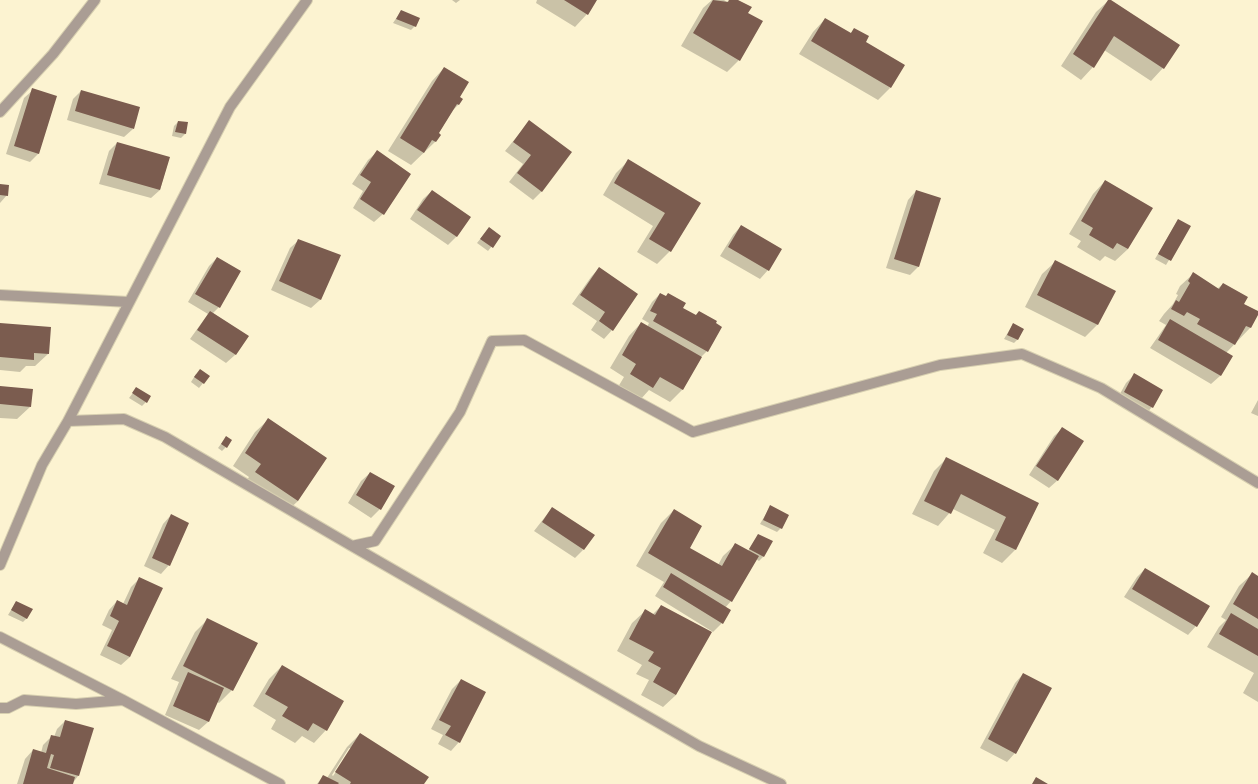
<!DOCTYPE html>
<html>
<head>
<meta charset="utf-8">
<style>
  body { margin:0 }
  canvas { display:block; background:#fcf3d1 }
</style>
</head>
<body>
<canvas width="1258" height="784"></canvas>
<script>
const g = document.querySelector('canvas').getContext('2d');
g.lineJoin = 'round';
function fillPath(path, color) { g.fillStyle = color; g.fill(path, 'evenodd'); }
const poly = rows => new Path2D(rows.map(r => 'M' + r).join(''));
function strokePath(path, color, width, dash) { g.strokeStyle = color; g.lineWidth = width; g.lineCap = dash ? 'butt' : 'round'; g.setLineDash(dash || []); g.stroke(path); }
fillPath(poly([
  [452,0,460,0,456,3],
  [537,0,596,0,587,14,575,27,536,3],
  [712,0,724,0,727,2,729,0,736,0,747,14,739,60,727,72,681,46,703,8],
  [1109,0,1163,68,1151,81,1104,50,1093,67,1081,80,1061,66,1096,12],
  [401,11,415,26,411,30,393,23],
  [825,19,850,34,854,29,864,42,890,88,878,100,799,54,813,32],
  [444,68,459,97,459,104,452,111,438,134,440,135,435,142,411,165,388,151,432,81],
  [33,90,38,154,30,162,6,154,24,98],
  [81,91,133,129,124,137,67,120,73,99],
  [178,122,187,123,185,134,181,138,172,136,174,126],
  [529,122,542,191,533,200,509,182,523,164,505,151],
  [117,143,169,158,160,190,151,198,99,184,109,151],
  [377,152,383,214,374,222,353,208,363,191,352,184,368,160],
  [628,161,699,203,670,251,657,264,637,252,653,226,603,195,616,173],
  [1105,181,1128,249,1115,261,1105,256,1100,261,1077,247,1081,241,1069,234,1093,194],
  [0,185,7,195,0,203],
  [432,191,470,217,456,237,448,245,410,219,423,199],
  [916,191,940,199,918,267,910,275,886,268,908,200],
  [1178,220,1189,227,1166,265,1155,259],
  [741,226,768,270,760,279,720,256,733,235],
  [489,228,500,236,488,251,477,243],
  [299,240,340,256,320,300,311,308,271,290,290,248],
  [217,258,219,307,213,313,247,336,235,355,226,363,190,339,208,314,188,302,209,266],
  [1055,262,1114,292,1097,325,1085,337,1025,307,1042,274],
  [599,268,612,330,604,339,591,330,597,321,572,304,591,277],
  [1193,274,1217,289,1223,284,1243,304,1258,312,1250,328,1226,353,1231,356,1220,376,1211,384,1150,348,1166,325,1159,321,1164,314,1173,304,1178,295,1176,294,1180,286],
  [660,294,695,316,699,312,707,351,700,358,683,389,670,402,649,390,640,400,618,387,624,377,610,368,629,336,641,323,647,327,649,323,642,319,652,302],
  [0,324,48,354,35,366,26,366,20,372,0,370],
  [1013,324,1018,339,1014,343,1004,339],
  [196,374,209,376,199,388,191,382],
  [1134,375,1152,407,1144,416,1116,401,1126,383],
  [0,387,30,407,17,419,0,418],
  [136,389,146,402,142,406,129,398],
  [1258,400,1258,416,1251,413],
  [268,420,298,501,285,513,243,485,249,477,233,466,255,432],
  [1063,428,1058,480,1049,488,1029,475,1054,436],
  [226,437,226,447,222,451,218,448],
  [947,458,1038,504,1015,550,1002,563,983,553,995,530,953,509,938,526,912,514,934,471],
  [370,473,380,509,371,518,348,503,361,481],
  [770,507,781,528,777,532,760,524],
  [552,508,583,550,575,558,534,531],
  [674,510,688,548,718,565,723,556,736,544,748,551,759,535,763,557,759,561,756,559,731,601,725,608,722,623,713,632,655,596,664,582,636,566,661,523],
  [171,515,169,565,161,574,144,566,163,524],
  [1145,569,1196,626,1188,635,1124,597,1137,577],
  [1252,574,1258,577,1258,702,1243,693,1254,673,1207,647,1219,627,1226,620,1221,617,1239,586],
  [140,578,130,657,121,665,100,655,112,630,102,625,109,610,117,601,123,604,131,587],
  [16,602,27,618,23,622,8,615],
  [661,606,676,695,663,707,641,695,649,680,636,674,642,665,617,651,632,623,645,611,652,615],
  [208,619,232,690,219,703,217,702,208,722,199,730,165,715,179,682,171,679,195,632],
  [282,666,326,730,314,743,302,736,295,743,271,729,276,720,253,706,269,679],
  [1023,674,1015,753,1007,762,980,748,1015,683],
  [461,680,459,742,451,751,438,744,443,735,431,729,452,689],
  [65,721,78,776,72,784,17,784,25,759,33,750,41,753,43,745,52,736,54,737,57,729],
  [360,734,423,784,317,784,323,776,327,778,347,747],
  [349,748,352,748,333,776,332,775]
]), '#0003');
fillPath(poly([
  [564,0,597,0,588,15],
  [713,0,728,2,729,0,738,0,752,7,748,13,763,21,740,61,693,33],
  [1108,0,1111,0,1180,45,1164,69,1114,36,1094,68,1073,54],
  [401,10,420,18,416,27,396,19],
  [825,18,851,33,854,28,869,36,866,42,905,65,891,88,811,41],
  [444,67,469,82,460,97,463,99,459,105,457,104,439,133,441,135,436,142,432,140,424,153,400,138],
  [32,88,57,96,39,154,14,146],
  [81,90,140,107,134,129,75,111],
  [529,120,572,152,542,192,517,173,531,155,513,142],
  [178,121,188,122,186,134,175,132],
  [117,142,170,157,160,190,107,175],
  [377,150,411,174,384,215,360,199,371,182,360,175],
  [628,159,701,203,671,252,649,239,665,213,614,183],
  [1105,180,1153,208,1128,249,1117,243,1113,249,1089,235,1093,228,1081,221],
  [0,184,9,185,8,196,0,195],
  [432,190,471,217,457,237,417,210],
  [916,190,941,198,919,267,894,259],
  [1178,219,1191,226,1171,261,1158,254],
  [741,225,782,249,769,271,728,247],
  [489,227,501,236,493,248,480,239],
  [298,239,341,255,321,300,279,281],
  [217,257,241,271,220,308,195,294],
  [1055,260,1116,291,1098,325,1037,295],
  [599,267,638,294,613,331,599,321,605,312,580,295],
  [1193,272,1219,289,1223,283,1248,297,1244,304,1258,311,1258,315,1251,328,1246,326,1235,345,1197,324,1200,319,1187,312,1184,316,1171,309,1176,300,1179,302,1190,283,1188,281],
  [660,293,666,296,668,293,686,303,683,308,696,315,699,311,717,321,716,323,722,327,708,352,653,321,657,314,650,311],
  [210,311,249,336,236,355,197,330],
  [1170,319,1233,356,1221,376,1158,340],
  [641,322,702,357,683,390,660,377,653,388,630,374,636,364,622,355],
  [0,323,51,327,49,354,34,353,34,360,0,357],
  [1013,323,1024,329,1018,340,1007,335],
  [200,369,210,376,204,384,194,377],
  [1134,373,1163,390,1153,408,1124,392],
  [0,386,33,389,31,407,0,404],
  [136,387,151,396,147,403,132,393],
  [268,418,327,458,298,501,255,472,261,464,245,453],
  [1062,427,1084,441,1058,481,1036,466],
  [226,436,232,440,227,448,221,444],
  [946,457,1039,503,1016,550,995,540,1006,517,961,494,951,514,924,501],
  [370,472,395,486,381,510,356,495],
  [770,505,789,515,782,529,763,520],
  [552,507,595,535,584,550,542,522],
  [674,509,702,526,690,548,722,566,735,543,759,556,732,602,648,553],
  [171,514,189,523,170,566,152,558],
  [758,534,773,541,764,557,749,549],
  [1145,568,1210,606,1197,627,1132,589],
  [1252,572,1258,576,1258,619,1233,604],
  [671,573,731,610,723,624,663,587],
  [139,577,163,588,130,657,107,646,119,621,110,616,117,600,127,605],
  [16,601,33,609,27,619,11,610],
  [661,605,712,632,676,695,653,682,661,668,648,661,654,652,629,639,645,609,655,615],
  [1231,613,1258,629,1258,656,1219,634],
  [207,618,258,643,233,691,183,666],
  [282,665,344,701,327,731,313,723,308,731,282,716,288,707,265,694],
  [188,672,224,688,209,722,173,706],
  [1023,673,1052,688,1016,754,988,739],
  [461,679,486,692,460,743,445,735,451,726,439,720],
  [65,720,94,728,79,776,50,768,54,755,51,754,47,768,75,777,73,784,23,784,33,749,46,753,51,735,60,737],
  [360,733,429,777,424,784,350,784,351,782,335,772],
  [323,775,339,783,338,784,318,784],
  [1036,777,1048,784,1032,784]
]), '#7b5c4f');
const street = poly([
  [0,112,53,54,95,0],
  [0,295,129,302],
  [68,421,124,419,165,437,352,546,375,541,460,412,492,341,524,340,693,432,940,365,1022,354,1101,388,1258,483],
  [352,546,699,746,781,784],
  [0,565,42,465,68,421,230,107,307,0],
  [0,637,123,700,280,784],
  [0,708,8,708,24,700,76,704,123,700]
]);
strokePath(street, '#d7cfb0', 12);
strokePath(street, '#aa9d94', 10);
</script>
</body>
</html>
